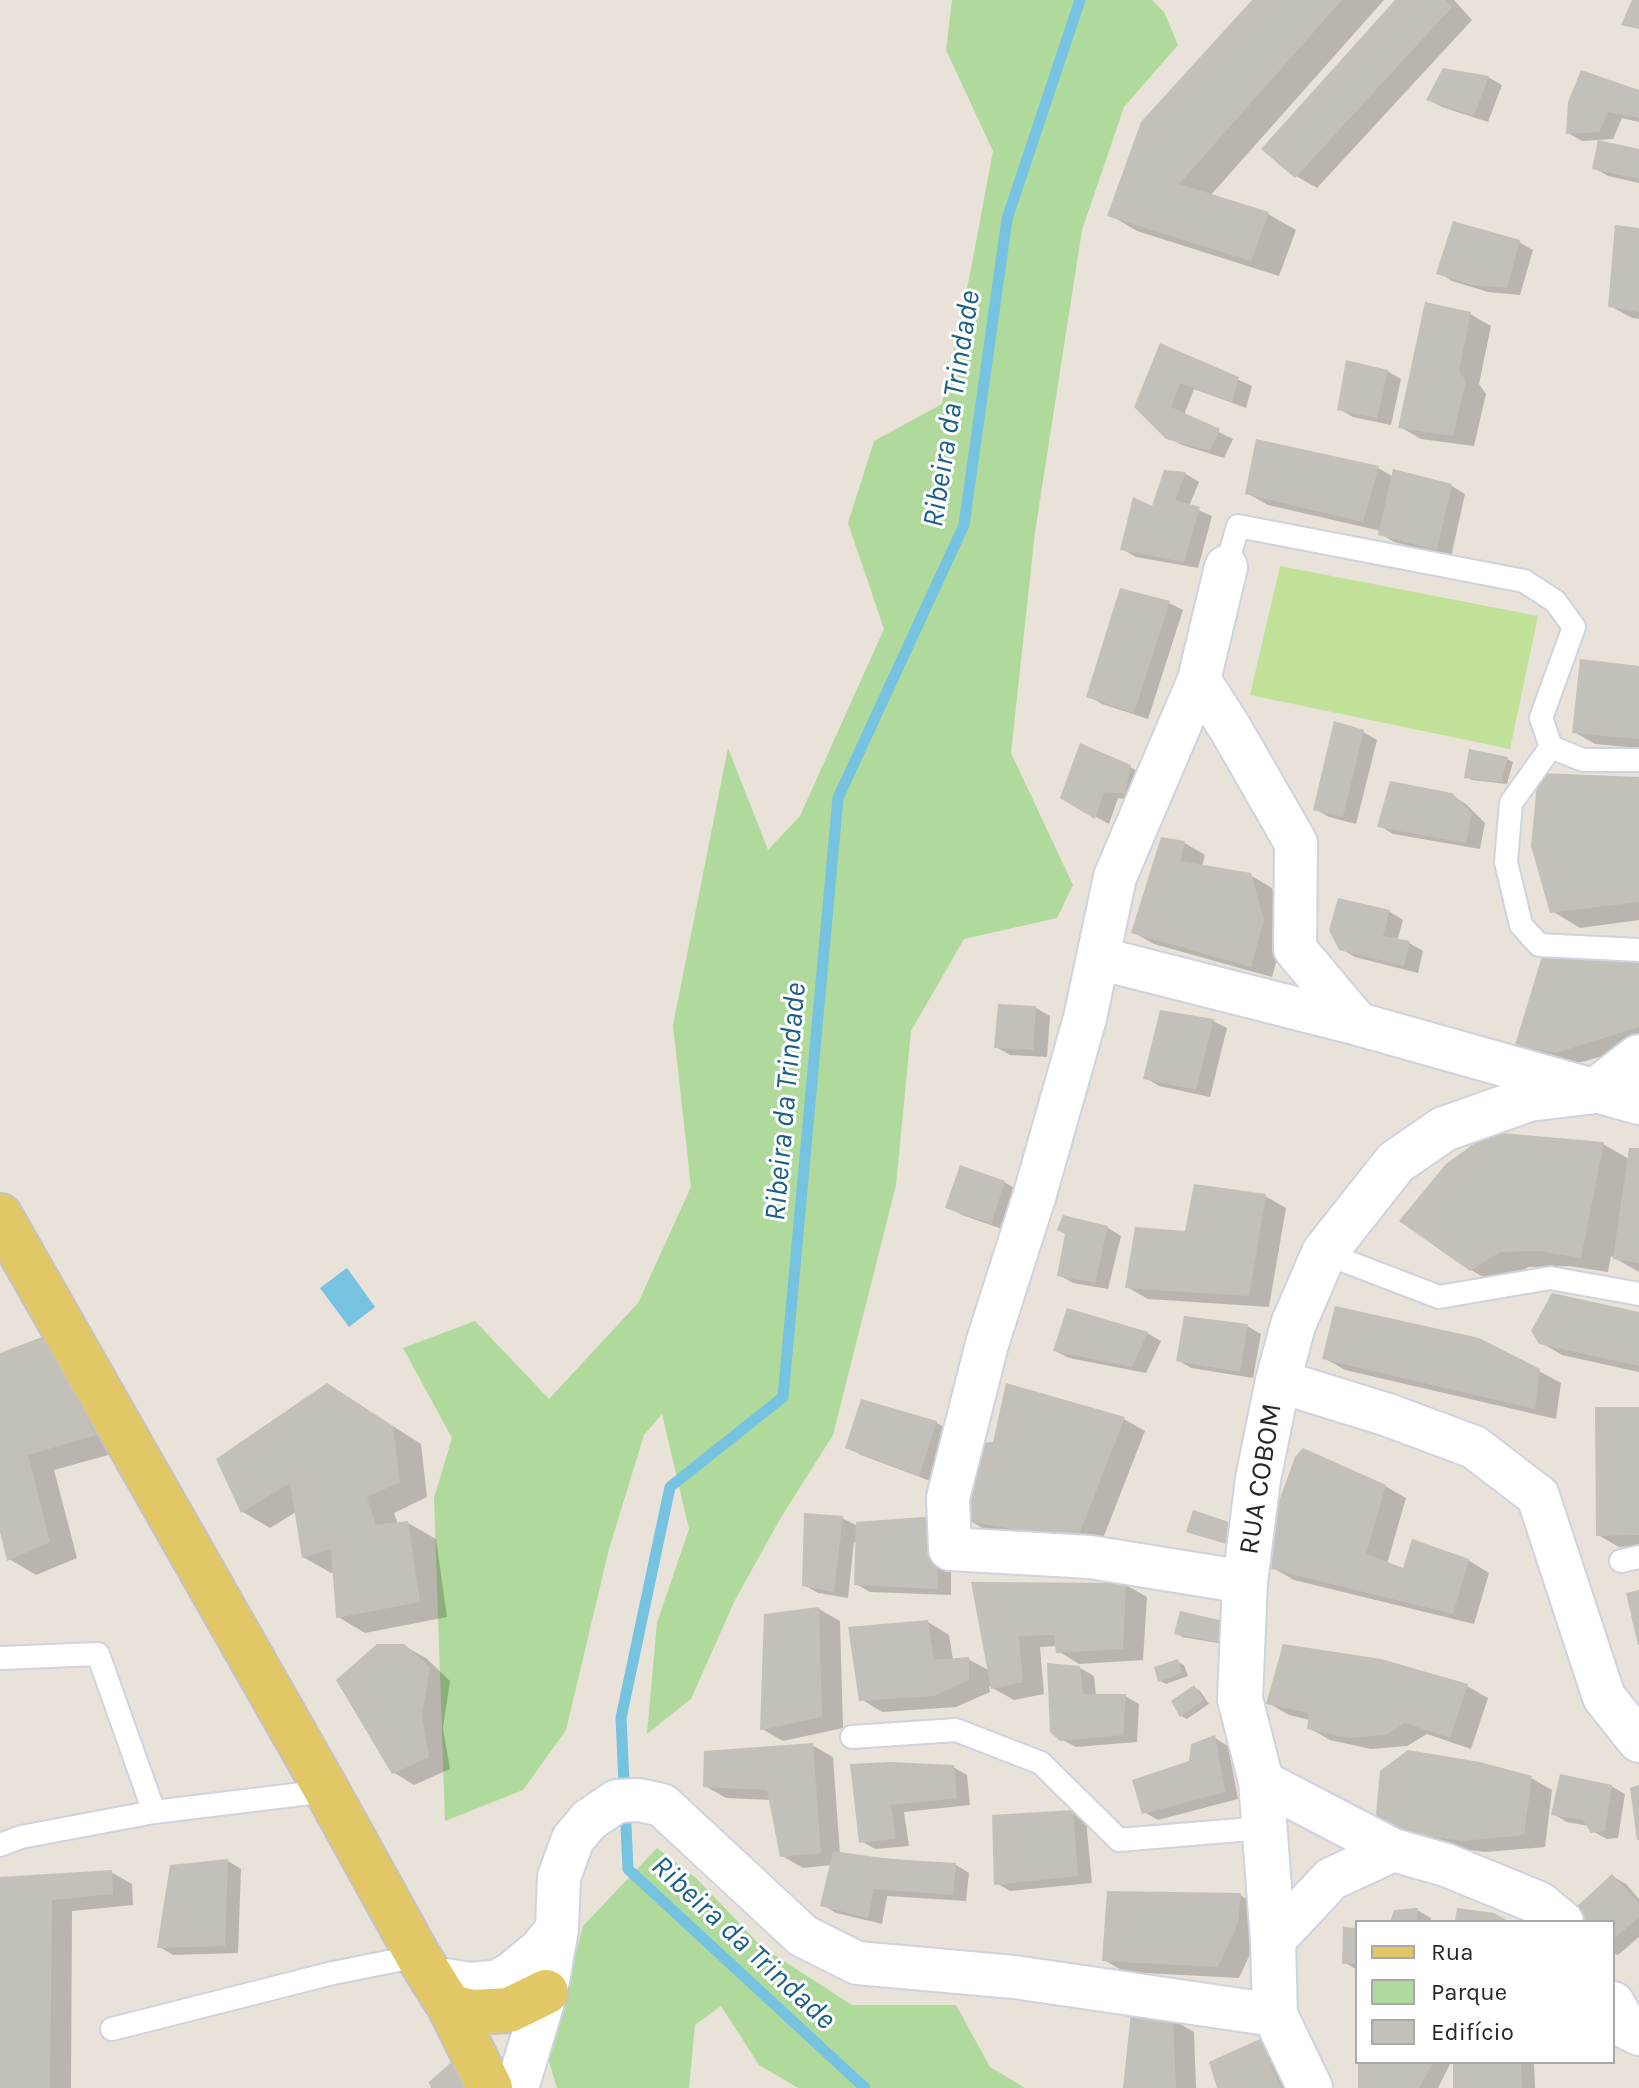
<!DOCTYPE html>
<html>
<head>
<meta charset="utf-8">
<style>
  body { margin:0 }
  #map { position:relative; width:1639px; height:2088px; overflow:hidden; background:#e8e2d9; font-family:Karla,sans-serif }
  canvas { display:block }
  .legend { position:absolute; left:1355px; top:1920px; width:260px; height:144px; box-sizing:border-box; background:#fff; border:2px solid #a9a9a9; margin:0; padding:10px 14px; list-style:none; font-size:24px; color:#272727 }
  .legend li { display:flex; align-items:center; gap:16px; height:40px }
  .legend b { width:40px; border:2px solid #a9a9a9 }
</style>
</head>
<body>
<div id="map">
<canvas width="1639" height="2088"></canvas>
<ul class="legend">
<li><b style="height:10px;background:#e1c765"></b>Rua</li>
<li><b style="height:22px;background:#afda9b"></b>Parque</li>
<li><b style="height:22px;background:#c3bfb9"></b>Edifício</li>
</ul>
</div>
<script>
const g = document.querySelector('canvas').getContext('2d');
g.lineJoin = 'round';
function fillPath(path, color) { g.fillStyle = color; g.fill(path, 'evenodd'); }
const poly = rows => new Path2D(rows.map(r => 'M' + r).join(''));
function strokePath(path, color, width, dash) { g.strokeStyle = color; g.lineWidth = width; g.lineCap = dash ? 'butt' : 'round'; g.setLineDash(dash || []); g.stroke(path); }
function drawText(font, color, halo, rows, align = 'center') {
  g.font = font + ' Karla,sans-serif'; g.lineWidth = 6; g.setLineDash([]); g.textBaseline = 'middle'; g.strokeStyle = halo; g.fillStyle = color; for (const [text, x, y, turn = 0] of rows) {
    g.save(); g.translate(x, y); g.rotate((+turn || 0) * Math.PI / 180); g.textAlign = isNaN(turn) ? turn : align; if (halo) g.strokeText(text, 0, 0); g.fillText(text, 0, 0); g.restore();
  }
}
fillPath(poly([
  [952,0,1152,0,1164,12,1178,45,1124,107,1082,230,1035,532,1011,753,1073,885,1057,918,964,939,911,1031,896,1185,833,1435,780,1519,735,1600,691,1699,647,1734,657,1623,689,1529,662,1414,644,1435,609,1549,566,1730,523,1790,445,1821,434,1498,452,1438,403,1348,475,1321,549,1399,638,1303,691,1187,673,1025,728,748,768,850,800,816,884,629,848,523,874,441,942,404,970,274,993,151,946,50],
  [657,1848,695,1877,762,1947,852,2005,956,2005,990,2067,1025,2088,798,2088,759,2065,721,2006,695,2025,689,2088,557,2088,548,2058,583,1926]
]), '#afda9b');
fillPath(poly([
  [1280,566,1538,616,1510,749,1250,695]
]), '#c0e197');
fillPath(poly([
  [347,1268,375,1307,349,1327,320,1288]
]), '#75c2e1');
fillPath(poly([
  [1254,0,1384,0,1210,196,1268,214,1296,230,1279,276,1137,231,1110,215],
  [1397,0,1454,0,1472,20,1317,188,1296,176],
  [1488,77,1502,85,1488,122,1442,107,1429,100],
  [1639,92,1639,122,1622,118,1613,139,1582,141,1568,133],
  [1639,151,1639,183,1608,176,1594,168],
  [1454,223,1519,242,1533,250,1520,295,1488,292,1452,281,1439,273],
  [1639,230,1639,319,1632,318,1610,306],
  [1470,314,1491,326,1479,384,1486,394,1474,446,1421,439,1400,427],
  [1161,345,1252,386,1246,408,1194,389,1184,415,1233,439,1224,458,1182,445,1167,437],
  [1387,371,1401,379,1391,425,1353,417,1339,409],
  [1258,442,1378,468,1394,477,1452,486,1465,494,1451,557,1394,542,1381,534,1381,531,1268,505,1247,493],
  [1166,472,1186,474,1199,482,1189,506,1212,516,1198,568,1136,557,1122,549,1153,509],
  [1169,603,1183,610,1148,719,1102,704,1089,696],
  [1639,668,1639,748,1595,744,1574,732],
  [1363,732,1377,740,1356,824,1329,817,1315,809],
  [1507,759,1513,762,1507,784,1472,780,1466,777],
  [1130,767,1144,775,1139,801,1118,798,1109,824,1062,798],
  [1639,779,1639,920,1580,928,1552,911],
  [1451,795,1466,804,1485,823,1480,849,1393,834,1380,826],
  [1185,843,1205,855,1202,867,1250,875,1272,888,1284,933,1272,977,1154,944,1133,932],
  [1340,900,1390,912,1403,920,1397,941,1409,943,1423,951,1418,973,1355,957,1341,949],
  [1639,956,1639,1046,1578,1063,1538,1056,1517,1044],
  [1036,1008,1050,1016,1047,1057,1010,1055,996,1047],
  [1213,1021,1227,1028,1210,1097,1159,1086,1146,1078],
  [1603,1144,1629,1159,1639,1150,1639,1272,1611,1256,1608,1272,1569,1266,1528,1267,1499,1286,1471,1270],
  [1004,1182,1018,1190,1005,1230,962,1215,948,1207],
  [1265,1196,1286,1208,1269,1307,1148,1299,1127,1287,1186,1233],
  [1064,1217,1108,1228,1121,1236,1108,1289,1073,1283,1059,1275,1068,1234],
  [1639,1314,1639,1372,1562,1355,1540,1342],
  [1247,1326,1261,1334,1253,1378,1191,1368,1178,1360],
  [1147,1333,1161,1341,1146,1373,1069,1358,1055,1351],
  [42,1339,70,1355,123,1451,54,1470,77,1558,36,1575,9,1559,0,1530,0,1355],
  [1324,1358,1539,1371,1561,1383,1556,1419,1345,1370],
  [1007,1386,1124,1419,1145,1431,1098,1551,989,1532,969,1520,994,1444],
  [862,1401,937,1423,950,1431,933,1482,861,1455,847,1447],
  [355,1402,421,1444,427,1497,394,1513,398,1524,408,1523,436,1539,447,1617,365,1633,338,1617,335,1572,331,1573,303,1557,296,1512,270,1528,243,1512,219,1459],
  [1639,1409,1639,1546,1619,1547,1598,1535],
  [1385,1486,1406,1498,1387,1564,1405,1570,1468,1560,1489,1573,1474,1624,1294,1580,1273,1568],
  [842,1518,858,1526,951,1526,951,1595,870,1592,856,1584,857,1543,854,1542,848,1598,818,1593,804,1585],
  [974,1584,1126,1585,1147,1597,1143,1660,1079,1664,1058,1651,1057,1646,1040,1647,1044,1694,1014,1700,989,1686,990,1692,956,1707,882,1712,861,1699,928,1622,949,1635,953,1660,968,1659,990,1671],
  [819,1609,840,1621,843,1728,783,1741,762,1729,766,1616],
  [1222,1623,1224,1644,1182,1637,1176,1633],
  [404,1646,426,1658,450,1681,443,1728,450,1769,414,1785,393,1772],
  [1178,1662,1184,1665,1188,1676,1166,1684,1160,1681],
  [1080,1668,1094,1676,1096,1696,1125,1696,1139,1704,1137,1742,1076,1747,1061,1739],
  [1467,1686,1488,1698,1471,1749,1427,1734,1407,1746,1371,1749,1330,1740,1309,1728,1310,1720,1289,1715,1268,1703],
  [1194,1687,1200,1691,1209,1704,1187,1719,1181,1716],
  [1215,1738,1228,1746,1238,1799,1158,1820,1144,1812],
  [812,1745,833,1757,840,1854,956,1865,969,1873,966,1901,887,1896,882,1924,836,1913,823,1905,832,1865,803,1868,782,1856,771,1800,726,1798,705,1786],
  [852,1766,953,1767,967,1775,970,1805,904,1812,909,1846,875,1849,861,1841],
  [1531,1778,1552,1790,1545,1847,1485,1852,1426,1844,1404,1831],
  [1611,1786,1625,1794,1618,1838,1607,1839,1592,1831,1589,1826,1567,1822,1553,1814],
  [1072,1812,1086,1820,1092,1883,1010,1891,996,1883],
  [228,1861,241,1869,238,1953,173,1955,160,1947],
  [111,1872,132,1884,133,1905,72,1911,71,2088,0,2088,0,1879],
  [1612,1876,1626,1884,1639,1899,1639,1937,1618,1955,1613,1953],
  [1240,1895,1261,1907,1259,1935,1239,1978,1125,1972,1104,1960],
  [1417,1910,1431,1918,1430,1922,1392,1922],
  [1357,1930,1357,1970,1344,1962],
  [1173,2020,1194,2032,1196,2088,1125,2088],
  [1260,2041,1281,2053,1296,2088,1219,2088],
  [1360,2062,1451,2062,1438,2088,1360,2088],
  [1455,2062,1534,2062,1535,2088,1455,2088]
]), '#0003');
strokePath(poly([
  [865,2088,628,1869,621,1718,670,1487,783,1397,838,798,964,525,1007,219,1080,0]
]), '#75c2e1', 11);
fillPath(poly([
  [1252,0,1342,0,1179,184,1269,212,1251,261,1107,216,1141,122],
  [1395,0,1446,0,1452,7,1295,178,1261,149],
  [1632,0,1639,0,1639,29,1621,25],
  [1443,68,1489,76,1474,116,1426,100],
  [1581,70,1639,90,1639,118,1608,112,1599,132,1566,134,1568,102],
  [1598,140,1639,149,1639,179,1592,169],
  [1453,221,1520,240,1507,288,1472,285,1436,274],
  [1615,225,1639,228,1639,312,1608,307],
  [1425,302,1471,312,1459,371,1466,381,1453,436,1398,428],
  [1160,343,1239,377,1232,402,1180,383,1171,407,1220,429,1210,451,1166,439,1134,407],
  [1346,360,1388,370,1377,418,1337,410],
  [1256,439,1379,466,1363,522,1245,494],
  [1393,469,1452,484,1437,550,1378,535],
  [1164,470,1186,472,1175,500,1200,507,1184,562,1120,550,1133,497,1152,506],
  [1120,588,1170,601,1134,713,1086,697],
  [1580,659,1639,666,1639,739,1572,733],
  [1334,721,1364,730,1343,817,1313,810],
  [1080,743,1131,765,1125,794,1104,792,1095,819,1060,798],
  [1469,749,1508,757,1501,782,1464,778],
  [1538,773,1639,777,1639,902,1550,913,1531,846],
  [1390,781,1452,793,1472,813,1466,843,1377,827],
  [1161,837,1185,841,1180,861,1251,873,1264,920,1251,967,1131,933],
  [1338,898,1390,910,1383,936,1410,941,1404,966,1339,950,1329,930],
  [1543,953,1639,954,1639,1027,1556,1053,1515,1045],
  [998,1004,1036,1006,1033,1050,994,1048],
  [1160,1010,1214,1019,1196,1090,1143,1079],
  [1490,1132,1604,1142,1581,1258,1539,1251,1500,1252,1470,1271,1399,1221,1446,1164],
  [1629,1148,1639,1148,1639,1263,1613,1259],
  [960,1165,1005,1181,991,1224,945,1208],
  [1194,1184,1266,1194,1249,1296,1125,1288,1135,1227,1185,1231],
  [1063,1215,1108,1226,1095,1283,1057,1276,1065,1234,1057,1230],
  [1552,1293,1639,1312,1639,1366,1539,1344,1531,1331],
  [1335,1306,1479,1338,1540,1369,1535,1409,1322,1359],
  [1067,1308,1148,1332,1132,1367,1053,1351],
  [1184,1316,1248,1324,1240,1372,1176,1361],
  [42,1337,96,1435,28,1455,50,1542,7,1561,0,1532,0,1353],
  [327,1383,393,1426,400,1482,367,1497,376,1525,408,1521,420,1602,336,1618,331,1549,302,1558,290,1483,241,1513,216,1459],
  [1006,1383,1125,1417,1077,1540,966,1521,981,1443,993,1442],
  [861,1399,937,1421,919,1476,845,1448],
  [1595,1407,1639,1407,1639,1535,1596,1536],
  [1303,1448,1386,1485,1366,1554,1403,1568,1412,1539,1469,1559,1453,1614,1271,1569,1279,1501,1295,1457],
  [1193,1510,1232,1523,1233,1546,1186,1532],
  [804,1513,843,1516,834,1592,802,1586],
  [937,1516,938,1589,854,1585,856,1522],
  [971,1582,1126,1583,1123,1649,1056,1653,1054,1635,1019,1636,1023,1682,991,1689],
  [1639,1590,1639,1645,1638,1645,1626,1593],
  [819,1607,822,1717,760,1730,764,1614],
  [1180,1611,1223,1621,1218,1642,1174,1634],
  [928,1620,934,1660,969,1657,969,1680,934,1696,859,1701,848,1627],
  [377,1644,404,1644,430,1667,422,1715,429,1757,392,1774,336,1680],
  [1283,1644,1381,1659,1468,1684,1450,1738,1405,1723,1386,1735,1348,1738,1307,1729,1309,1713,1266,1704],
  [1178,1659,1182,1673,1158,1682,1154,1667],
  [1047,1663,1080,1666,1083,1694,1126,1694,1123,1735,1060,1741,1050,1732],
  [1194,1685,1204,1700,1180,1717,1171,1701],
  [1215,1735,1225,1792,1142,1814,1132,1780,1189,1761,1191,1744],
  [813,1743,821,1853,780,1857,767,1790,703,1787,704,1751],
  [1408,1750,1480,1762,1532,1776,1524,1835,1462,1841,1403,1833,1376,1815,1380,1771],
  [890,1762,954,1765,957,1798,891,1805,896,1839,859,1843,850,1764],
  [1560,1774,1612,1785,1605,1831,1591,1833,1583,1820,1551,1815],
  [1639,1785,1639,1840,1637,1840,1630,1788],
  [1073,1810,1078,1876,994,1885,992,1815],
  [833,1851,889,1859,956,1863,953,1895,874,1889,868,1918,820,1906],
  [228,1859,225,1946,157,1948,170,1865],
  [112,1870,113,1894,52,1900,50,2088,0,2088,0,1877],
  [1612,1874,1639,1903,1639,1917,1613,1940,1613,1922,1579,1922,1571,1912],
  [1107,1891,1241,1893,1238,1923,1218,1967,1102,1961],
  [1418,1908,1417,1922,1390,1922,1394,1910],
  [1457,1908,1494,1913,1510,1922,1455,1922],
  [1343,1927,1357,1928,1357,1963,1342,1964],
  [1131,2012,1173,2018,1176,2088,1123,2088],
  [1260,2039,1281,2088,1217,2088,1209,2062],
  [456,2058,471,2088,431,2088,429,2082],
  [1358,2062,1434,2062,1419,2088,1358,2088],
  [1453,2062,1521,2062,1522,2088,1453,2088]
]), '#c3bfb9');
const service = poly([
  [1226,567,1238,526,1524,581,1555,601,1574,627,1541,718,1551,747,1583,760,1639,760],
  [1551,747,1511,803,1506,862,1521,925,1539,945,1639,950],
  [1324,1253,1439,1297,1550,1278,1639,1294],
  [1621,1561,1639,1557],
  [0,1658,98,1654,154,1812,327,1791],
  [852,1737,956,1730,1041,1763,1119,1840,1264,1828],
  [0,1845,21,1837,154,1812],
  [112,2029,333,1973,418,1956]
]);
const minor = poly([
  [1226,567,1199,680,1230,728,1296,843,1295,949,1358,1024,1639,1103],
  [1199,680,1115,877,1085,1018,1035,1194,987,1344,948,1498,950,1549,1090,1557,1245,1582],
  [1098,958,1358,1024],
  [1278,1381,1388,1415,1474,1447,1538,1496,1604,1697,1639,1741],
  [1261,1781,1393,1850,1446,1865,1539,1903,1562,1922],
  [1273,1941,1331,1879,1393,1850],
  [432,1978,471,1984,498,1981,511,1974,540,1950,557,1929],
  [1613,2003,1627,2028,1639,2034],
  [517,2088,546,1992,557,1929,559,1877,573,1839,589,1820,617,1801,639,1800,662,1805,803,1936,857,1963,1014,1977,1275,2015]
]);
const tertiary = poly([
  [1310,2088,1275,2015,1273,1941,1261,1781,1240,1699,1245,1582,1258,1479,1278,1381,1293,1325,1324,1253,1396,1162,1444,1129,1529,1099,1595,1091,1639,1057]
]);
const primary = poly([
  [0,1216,327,1791,418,1956,450,2007,490,2088],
  [450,2007,473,2012,509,2010,546,1992]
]);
strokePath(service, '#cfd2df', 26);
strokePath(minor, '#cfd2df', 46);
strokePath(tertiary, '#cfd2df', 48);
strokePath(primary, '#c3c3c3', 48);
strokePath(service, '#fff', 22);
strokePath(minor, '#fff', 42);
strokePath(tertiary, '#fff', 44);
strokePath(primary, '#e1c765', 44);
drawText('28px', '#272727', '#fff', [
  ["RUA COBOM",1261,1479,-81]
]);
drawText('italic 30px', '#1a5f88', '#fff', [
  ["Ribeira da Trindade",952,409,-81],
  ["Ribeira da Trindade",786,1102,-85],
  ["Ribeira da Trindade",743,1943,43]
]);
</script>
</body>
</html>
